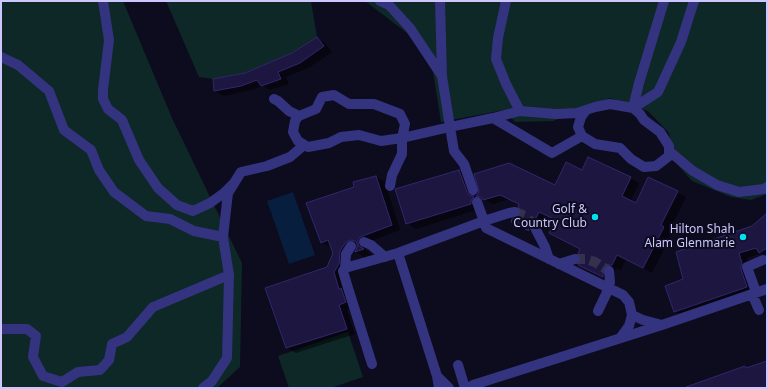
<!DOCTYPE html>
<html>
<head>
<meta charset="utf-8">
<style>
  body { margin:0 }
  #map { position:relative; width:768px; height:389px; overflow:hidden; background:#0d0b1e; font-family:"Noto Sans",sans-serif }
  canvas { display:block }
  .frame { position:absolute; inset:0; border:2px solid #ccc7ff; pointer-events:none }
</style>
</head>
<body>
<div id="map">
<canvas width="768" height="389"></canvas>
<div class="frame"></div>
</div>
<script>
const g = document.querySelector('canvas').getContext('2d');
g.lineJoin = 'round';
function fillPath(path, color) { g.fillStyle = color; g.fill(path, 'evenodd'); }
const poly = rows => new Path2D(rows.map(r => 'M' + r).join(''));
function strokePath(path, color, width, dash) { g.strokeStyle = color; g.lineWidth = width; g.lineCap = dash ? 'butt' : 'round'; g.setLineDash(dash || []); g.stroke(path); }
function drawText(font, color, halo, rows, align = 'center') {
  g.font = font + ' "Noto Sans",sans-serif'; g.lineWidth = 4; g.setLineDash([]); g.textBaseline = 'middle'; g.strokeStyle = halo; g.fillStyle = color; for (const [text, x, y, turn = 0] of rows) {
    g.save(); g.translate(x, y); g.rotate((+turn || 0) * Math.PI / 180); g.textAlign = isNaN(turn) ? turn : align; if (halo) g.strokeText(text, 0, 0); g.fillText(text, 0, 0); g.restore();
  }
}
fillPath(poly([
  [1,1,123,1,172,118,242,263,240,367,217,388,1,388],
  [166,1,311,1,317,37,292,53,245,73,213,79,199,77],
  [365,1,767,1,767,194,751,200,731,197,692,181,674,161,669,133,648,111,610,98,553,121,515,122,504,110,441,122,433,72,411,36],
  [348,332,363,377,331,388,289,388,278,356]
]), '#0d2826');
fillPath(poly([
  [293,192,315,255,289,264,267,201]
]), '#081e3f');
fillPath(poly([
  [317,38,326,44,332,52,310,67,286,77,289,84,270,90,263,86,251,90,224,96,215,91,214,80,246,74,292,53],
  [459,171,468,176,479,209,416,229,407,223],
  [583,171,630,178,639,183,630,202,636,204,677,192,686,197,669,231,672,233,652,273,626,259,621,270,617,269,612,273,612,281,588,269,582,260,581,249,557,220,548,216,545,223,540,223,536,226,537,235,521,227,519,218,522,215,522,210,520,204,510,199,493,204,478,196,556,187],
  [376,177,385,182,400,230,369,242,367,245,366,249,368,252,372,255,364,257,356,252,360,244,355,247,349,256,343,278,354,307,347,310,355,334,296,353,287,348,328,268,334,253,332,247,330,247,321,242,355,188],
  [767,214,767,256,762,253,747,258,751,268,755,292,684,317,675,312,666,286,684,280,752,227]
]), '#0007');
const building = poly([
  [317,37,324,46,300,63,278,72,281,79,261,86,257,80,241,86,214,91,213,79,245,73,292,53,317,37],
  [588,157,631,177,622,196,636,203,648,177,678,191,661,225,664,227,643,268,617,255,612,265,608,265,603,268,603,277,578,265,580,263,581,260,581,257,578,253,580,249,549,233,556,220,539,212,536,218,530,218,527,221,527,224,529,231,511,222,512,219,519,217,521,215,521,211,518,206,519,204,500,195,483,200,481,197,476,196,478,194,479,191,474,174,509,163,555,185,566,162,582,170,588,157],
  [459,170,467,192,469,195,474,196,471,201,471,204,406,224,395,189,459,170],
  [376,176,392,225,360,237,358,240,358,243,359,246,364,249,355,252,357,247,357,243,355,241,351,240,346,242,340,251,339,264,334,272,339,289,341,288,346,302,339,305,347,329,286,348,265,288,327,267,333,253,328,240,321,243,306,203,354,187,353,182,376,176],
  [767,213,767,248,759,253,756,248,739,253,742,263,741,266,741,269,747,287,674,312,665,286,683,279,676,252,752,226,767,213],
  [767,361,767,388,686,388,686,387,728,372,745,366,746,368,767,361]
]);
fillPath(building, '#1d1640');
strokePath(building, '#32276d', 1);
strokePath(poly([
  [515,212,525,216,533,224],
  [575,259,586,259,595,262,609,271]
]), '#33314b', 10, [10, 5]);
strokePath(poly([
  [103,1,109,40,103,90,103,99,108,109,122,120,139,160,158,188,177,205,193,211,210,203,224,193,235,182],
  [380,1,389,5,410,28,442,76],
  [440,1,442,76,450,127,454,151,464,164,473,190],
  [506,1,498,38,496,59,506,84,520,111],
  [1,57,18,65,49,91,64,130,91,150,99,170,114,192,146,216,170,219,194,231,223,237],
  [274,99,278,101,289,111,299,116,316,109,322,97,334,95,349,104,374,104,400,114,405,124,402,138,402,154,392,175,390,186],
  [633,108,658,92,681,42,694,1],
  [633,108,639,83,664,1],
  [299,116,295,121,293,132,298,141,308,147,329,143,341,137,359,135,381,141,402,138,450,127,493,118,552,153,582,136],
  [493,118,520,111,556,114,577,113,595,107,610,104,633,108,640,114,644,120,660,132,669,146,669,156,656,166,644,167,631,159,620,148,595,144,582,136,578,127,581,117,586,110],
  [669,151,693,171,717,185,739,192,764,189,767,187],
  [477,202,484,221,509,213,515,212],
  [533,224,545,247,549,259],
  [364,242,371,245,385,257],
  [398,253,437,376,439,388],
  [559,264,575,259],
  [345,268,346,254,351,246],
  [229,275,223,237,228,193,241,172,267,166,290,157,304,145],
  [756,292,747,267,763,260],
  [752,294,759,310],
  [598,311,609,288,610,282,609,271],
  [632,315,643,320,662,325],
  [1,329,27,329,36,336,33,357,43,376,62,382,78,372,100,370,109,360,112,344,127,337,153,307,229,275,227,358,212,381,203,388],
  [372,364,348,288,343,271,345,268,398,253,484,221,486,228,623,295,629,302,632,315,629,326,621,337],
  [458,365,465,388],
  [437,376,449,388],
  [468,388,473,385,662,325,767,289]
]), '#33337f', 10);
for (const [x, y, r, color] of [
  [595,217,4,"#00e2f2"],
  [743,237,4,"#00e2f2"]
]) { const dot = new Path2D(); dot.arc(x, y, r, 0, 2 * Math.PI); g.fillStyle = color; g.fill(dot); strokePath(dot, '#0d0b1e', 1.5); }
drawText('12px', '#ccc7ff', '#0d0b1e', [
  ["Golf &",587,210],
  ["Country Club",587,224],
  ["Hilton Shah",735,230],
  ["Alam Glenmarie",735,244]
], 'right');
</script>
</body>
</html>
